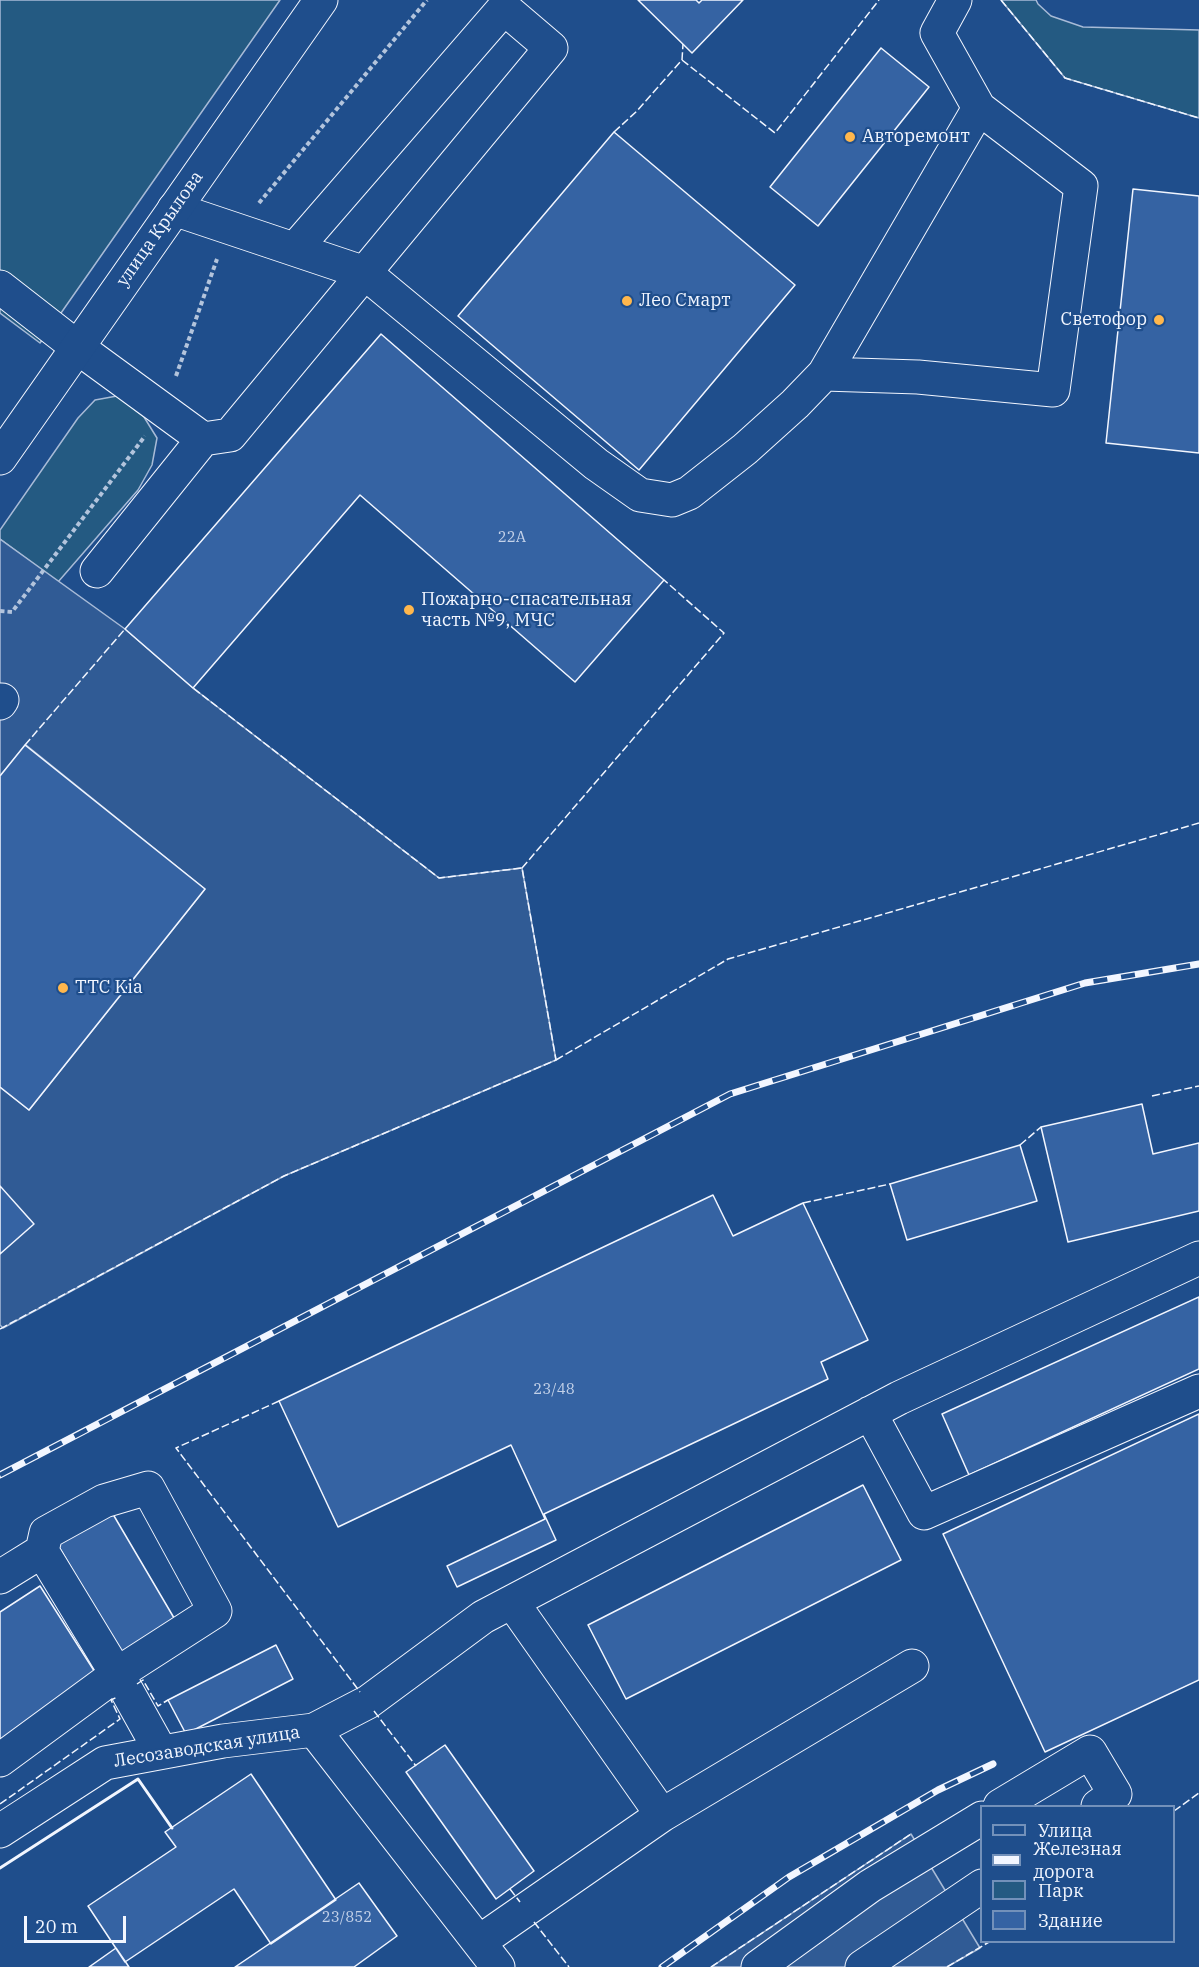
<!DOCTYPE html>
<html>
<head>
<meta charset="utf-8">
<style>
  body { margin:0 }
  #map { position:relative; width:1199px; height:1967px; overflow:hidden; background:#1f4e8c; font-family:"IBM Plex Serif",serif }
  canvas { display:block }
  .legend { position:absolute; left:980px; top:1805px; width:195px; height:138px; box-sizing:border-box; background:#1f4e8c; border:2px solid #7391ba; margin:0; padding:8px 10px; list-style:none; font-size:18px; color:#f2f6ff }
  .legend li { display:flex; align-items:center; gap:12px; height:30px }
  .legend b { width:30px; border:2px solid #7391ba }
  .scale { position:absolute; left:24px; top:1916px; width:102px; height:27px; box-sizing:border-box; border:3px solid #f2f6ff; border-top:0; padding-left:8px; font-size:18px; line-height:21px; white-space:nowrap; color:#f2f6ff; -webkit-text-stroke:4px #1f4e8c; paint-order:stroke }
</style>
</head>
<body>
<div id="map">
<canvas width="1199" height="1967"></canvas>
<ul class="legend">
<li><b style="height:8px;background:#1f4e8c"></b>Улица</li>
<li><b style="height:8px;background:#f2f6ff"></b>Железная дорога</li>
<li><b style="height:16px;background:#245a82"></b>Парк</li>
<li><b style="height:16px;background:#3563a3"></b>Здание</li>
</ul>
<div class="scale">20 m</div>
</div>
<script>
const g = document.querySelector('canvas').getContext('2d');
g.lineJoin = 'round';
function fillPath(path, color) { g.fillStyle = color; g.fill(path, 'evenodd'); }
const poly = rows => new Path2D(rows.map(r => 'M' + r).join(''));
function strokePath(path, color, width, dash) { g.strokeStyle = color; g.lineWidth = width; g.lineCap = dash ? 'butt' : 'round'; g.setLineDash(dash || []); g.stroke(path); }
function drawText(font, color, halo, rows, align = 'center') {
  g.font = font + ' "IBM Plex Serif",serif'; g.lineWidth = 4.5; g.setLineDash([]); g.textBaseline = 'middle'; g.strokeStyle = halo; g.fillStyle = color; for (const [text, x, y, turn = 0] of rows) {
    g.save(); g.translate(x, y); g.rotate((+turn || 0) * Math.PI / 180); g.textAlign = isNaN(turn) ? turn : align; if (halo) g.strokeText(text, 0, 0); g.fillText(text, 0, 0); g.restore();
  }
}
const green = poly([
  [0,0,280,0,40,343,0,313,0,0],
  [1001,0,1036,0,1038,4,1051,16,1083,27,1199,30,1199,118,1065,78,1001,0],
  [117,396,144,417,157,438,152,465,138,490,58,582,0,539,0,530,78,418,95,400,117,396]
]);
fillPath(green, '#245a82');
strokePath(green, '#a8bbd7', 1.5);
const parking = poly([
  [0,539,125,629,193,688,439,878,522,868,556,1060,284,1176,3,1328,0,1325,0,1087,29,1110,205,889,26,745,0,776,0,539],
  [911,1834,980,1948,947,1967,711,1967,911,1834]
]);
fillPath(parking, '#305b95');
strokePath(parking, '#a8bbd7', 1.5);
const building = poly([
  [638,0,696,0,699,3,702,0,743,0,692,53,638,0],
  [881,48,929,87,818,226,770,187,881,48],
  [614,132,795,285,639,470,458,316,614,132],
  [1133,189,1199,196,1199,453,1106,443,1133,189],
  [381,334,664,580,575,682,360,495,193,688,125,629,381,334],
  [25,745,205,889,29,1110,0,1087,0,776,25,745],
  [1142,1104,1153,1154,1199,1143,1199,1211,1068,1242,1041,1127,1142,1104],
  [1020,1145,1037,1201,907,1240,890,1184,1020,1145],
  [0,1186,34,1224,0,1254,0,1186],
  [713,1195,733,1236,803,1203,868,1340,821,1362,828,1379,544,1514,556,1540,457,1587,447,1566,545,1519,511,1445,338,1527,279,1401,713,1195],
  [1199,1297,1199,1369,969,1475,942,1414,1199,1297],
  [1199,1414,1199,1680,1045,1752,943,1534,1199,1414],
  [863,1485,901,1560,626,1699,588,1625,863,1485],
  [107,1504,177,1623,123,1656,53,1537,107,1504],
  [40,1586,100,1680,0,1744,0,1612,40,1586],
  [276,1645,293,1679,186,1734,168,1700,276,1645],
  [445,1745,534,1871,496,1899,406,1772,445,1745],
  [251,1774,336,1900,271,1944,234,1889,125,1962,88,1906,176,1847,165,1832,251,1774],
  [359,1883,397,1936,354,1967,235,1967,359,1883],
  [116,1948,129,1967,89,1967,116,1948]
]);
fillPath(building, '#3563a3');
strokePath(building, '#f2f6ff', 1.5);
const minor = poly([
  [174,209,365,273,596,464,640,495,672,500,689,493,745,449,795,404,824,374,918,377,1053,390,1081,186,979,108,937,33,955,0],
  [0,287,77,347,203,439,230,435,551,48,504,8,295,249],
  [824,374,979,108],
  [97,571,203,439],
  [0,703,2,700],
  [870,1413,924,1513,1199,1391],
  [0,1577,42,1551,127,1691,161,1752],
  [512,1602,662,1815,912,1666],
  [314,1730,368,1702,483,1617,899,1398,1199,1258],
  [0,1760,117,1674,215,1611,148,1488,104,1501,46,1533,42,1551],
  [1000,1806,1090,1752,1115,1794,1098,1806],
  [0,1831,105,1763,223,1741,314,1730,498,1967],
  [479,1942,662,1815],
  [758,1967,870,1886,982,1818],
  [862,1967,982,1886]
]);
const major = poly([
  [0,458,321,0]
]);
strokePath(minor, '#f2f6ff', 35);
strokePath(major, '#f2f6ff', 35);
strokePath(poly([
  [259,203,427,0],
  [176,376,217,259],
  [0,611,12,612,145,436]
]), '#b3c4dc', 4, [4.5, 3]);
strokePath(minor, '#1f4e8c', 33);
strokePath(major, '#1f4e8c', 33);
const rail = poly([
  [0,1475,730,1094,1085,983,1199,964],
  [662,1967,789,1877,938,1790,993,1764]
]);
strokePath(rail, '#f2f6ff', 7);
strokePath(rail, '#1f4e8c', 4.5, [14]);
strokePath(poly([
  [1001,0,1065,78,1199,118],
  [682,60,775,133,879,0],
  [614,132,637,111,682,60,683,44],
  [25,745,125,629],
  [522,868,724,633,664,580],
  [556,1060,728,959,1199,823],
  [1152,1096,1199,1086],
  [1020,1145,1041,1127],
  [803,1203,890,1184],
  [0,1329,284,1176,556,1060,522,868,439,878,193,688],
  [279,1401,176,1448,360,1692],
  [137,1684,143,1680,158,1706,168,1700],
  [374,1711,416,1766],
  [0,1804,120,1719,111,1700,117,1697],
  [1174,1811,1199,1793],
  [510,1889,520,1902],
  [534,1922,569,1967],
  [711,1967,911,1834],
  [947,1967,989,1942]
]), '#f2f6ff', 1.5, [8, 3]);
strokePath(poly([
  [0,1868,138,1779,172,1828]
]), '#f2f6ff', 3);
for (const [x, y, r, color] of [
  [850,137,6,"#ffb74d"],
  [627,301,6,"#ffb74d"],
  [1159,320,6,"#ffb74d"],
  [409,610,6,"#ffb74d"],
  [63,988,6,"#ffb74d"]
]) { const dot = new Path2D(); dot.arc(x, y, r, 0, 2 * Math.PI); g.fillStyle = color; g.fill(dot); strokePath(dot, '#1f4e8c', 2); }
drawText('15px', '#c3d1e8', null, [
  ["22А",512,538],
  ["23/48",554,1390],
  ["23/852",347,1918]
]);
drawText('18px', '#f2f6ff', '#1f4e8c', [
  ["Авторемонт",862,137],
  ["Лео Смарт",639,301],
  ["Светофор",1147,320,"right"],
  ["Пожарно-спасательная",421,600],
  ["часть №9, МЧС",421,621],
  ["ТТС Kia",75,988]
], 'left');
drawText('18px', '#f2f6ff', '#1f4e8c', [
  ["улица Крылова",160,229,-55],
  ["Лесозаводская улица",207,1747,-9]
]);
</script>
</body>
</html>
